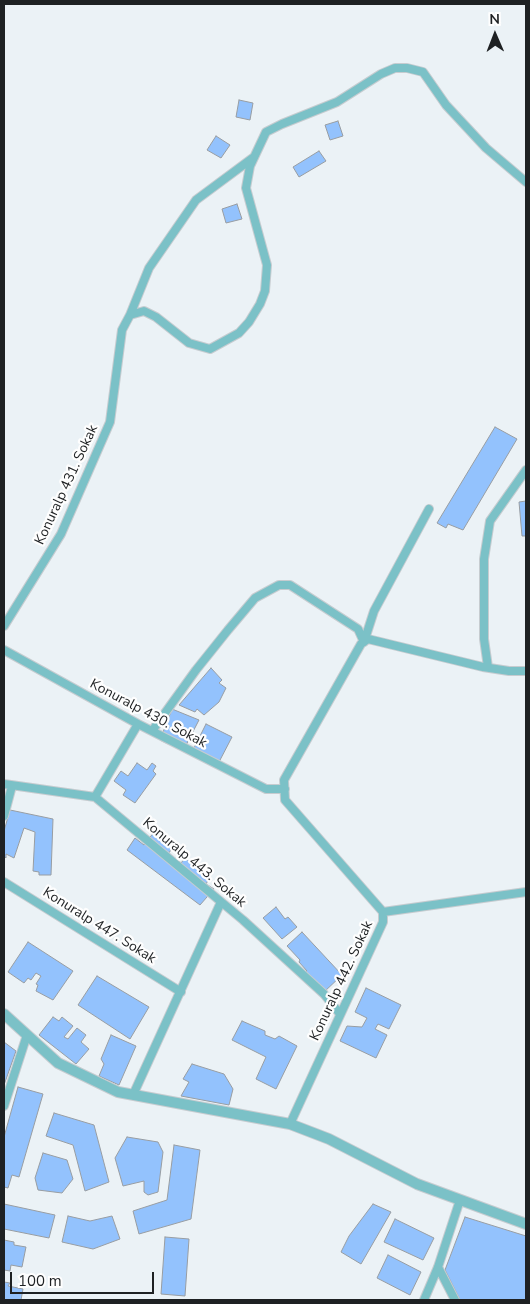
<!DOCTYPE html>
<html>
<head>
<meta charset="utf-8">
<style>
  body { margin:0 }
  #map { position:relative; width:530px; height:1304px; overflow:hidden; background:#ebf2f6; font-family:"Nunito Sans",sans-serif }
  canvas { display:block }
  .frame { position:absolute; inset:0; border:5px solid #1e2123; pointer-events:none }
  .north { position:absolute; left:470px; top:10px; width:50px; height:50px; -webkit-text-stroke:4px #fefefe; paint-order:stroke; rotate:359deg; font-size:14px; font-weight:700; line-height:20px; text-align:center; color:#1e2123 }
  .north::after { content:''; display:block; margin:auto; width:18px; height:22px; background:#1e2123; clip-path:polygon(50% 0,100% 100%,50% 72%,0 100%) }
  .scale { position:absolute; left:10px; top:1272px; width:144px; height:22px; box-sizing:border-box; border:2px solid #1e2123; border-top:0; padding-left:6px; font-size:15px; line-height:18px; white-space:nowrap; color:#1e2123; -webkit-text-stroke:4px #fefefe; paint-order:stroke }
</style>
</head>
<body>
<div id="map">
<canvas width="530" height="1304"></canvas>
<div class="frame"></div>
<div class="north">N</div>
<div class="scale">100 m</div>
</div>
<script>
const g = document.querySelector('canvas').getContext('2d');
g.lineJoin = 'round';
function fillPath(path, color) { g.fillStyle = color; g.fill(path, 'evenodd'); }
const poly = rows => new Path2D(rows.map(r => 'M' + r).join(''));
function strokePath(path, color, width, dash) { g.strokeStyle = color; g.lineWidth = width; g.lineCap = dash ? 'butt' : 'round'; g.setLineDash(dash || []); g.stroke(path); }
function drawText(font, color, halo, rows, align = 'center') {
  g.font = font + ' "Nunito Sans",sans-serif'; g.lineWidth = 4.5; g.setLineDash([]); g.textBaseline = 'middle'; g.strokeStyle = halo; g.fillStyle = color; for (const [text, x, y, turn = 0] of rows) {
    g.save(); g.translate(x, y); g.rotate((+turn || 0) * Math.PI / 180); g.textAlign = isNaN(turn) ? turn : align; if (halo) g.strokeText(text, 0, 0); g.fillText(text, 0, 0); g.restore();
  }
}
const building = poly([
  [239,100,253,103,250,120,236,117,239,100],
  [338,121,343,136,330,140,325,125,338,121],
  [216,136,230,145,221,158,207,150,216,136],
  [319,151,326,161,299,177,293,167,319,151],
  [237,204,242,219,226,223,222,209,237,204],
  [495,427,517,439,463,530,448,524,446,528,437,523,495,427],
  [526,501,526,536,522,536,519,502,526,501],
  [211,668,222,680,219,683,226,688,219,702,204,715,197,709,195,712,179,705,211,668],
  [172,709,199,720,183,751,160,740,172,709],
  [206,724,232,737,219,762,193,750,206,724],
  [137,763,147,770,152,763,156,766,153,771,156,774,135,803,123,795,126,790,114,781,121,771,128,776,137,763],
  [10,810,53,819,51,875,39,875,39,872,33,871,35,832,24,828,14,858,6,854,6,858,4,856,4,831,10,810],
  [154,832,174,846,165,858,177,868,185,858,210,877,206,884,214,889,200,905,127,850,135,838,144,845,154,832],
  [276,907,285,919,288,917,297,927,282,939,263,918,276,907],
  [302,932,342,975,323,993,305,973,307,971,299,962,300,960,287,946,302,932],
  [28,942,73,971,53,1000,36,991,38,985,36,984,41,976,36,973,31,980,28,978,24,983,8,972,28,942],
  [97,976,149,1007,130,1039,78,1005,97,976],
  [366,988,401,1005,389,1029,378,1024,375,1029,387,1035,376,1058,340,1041,347,1026,362,1027,367,1018,355,1012,366,988],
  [53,1017,59,1021,62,1017,73,1026,64,1037,68,1039,77,1028,86,1035,81,1042,89,1049,76,1064,39,1035,53,1017],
  [242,1021,265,1031,265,1035,275,1039,279,1036,297,1046,276,1089,256,1079,266,1057,232,1040,242,1021],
  [111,1035,136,1046,119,1085,99,1076,104,1064,101,1059,111,1035],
  [4,1042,16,1051,4,1085,4,1042],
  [192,1064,224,1074,233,1089,229,1105,181,1096,189,1082,183,1079,192,1064],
  [18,1087,43,1094,19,1177,12,1175,8,1188,4,1187,4,1137,18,1087],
  [54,1113,94,1125,109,1182,85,1191,73,1145,46,1136,54,1113],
  [127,1137,158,1142,163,1152,158,1192,148,1195,144,1192,144,1181,123,1186,115,1158,127,1137],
  [174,1145,200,1150,191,1219,139,1234,133,1211,167,1200,174,1145],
  [43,1153,67,1160,73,1179,62,1193,38,1190,35,1178,43,1153],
  [4,1204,55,1215,49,1238,4,1229,4,1204],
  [373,1204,391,1212,361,1264,341,1252,349,1236,373,1204],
  [68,1216,90,1221,112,1216,120,1239,93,1249,62,1242,68,1216],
  [465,1217,526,1236,526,1300,460,1300,445,1270,465,1217],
  [395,1219,434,1238,423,1260,384,1242,395,1219],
  [165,1237,189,1239,185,1296,161,1294,165,1237],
  [4,1240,14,1242,14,1245,26,1247,22,1267,11,1265,10,1271,4,1270,4,1240],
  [388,1255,421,1272,410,1295,377,1278,388,1255],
  [4,1282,10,1283,8,1286,23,1289,21,1300,4,1300,4,1282]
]);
fillPath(building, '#93c2fd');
strokePath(building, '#989da2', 1);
const minor = poly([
  [130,315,149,268,196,200,254,157],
  [4,626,61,534,110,422,122,330,130,315,144,311,156,317,189,343,210,349,239,333,249,322,260,304,265,291,267,265,246,188,250,166,266,132,282,124,337,102,381,74,395,68,407,68,423,72,446,105,486,148,526,182],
  [364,642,374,611,429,509],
  [4,650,138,724,266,789,285,789],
  [488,667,484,639,484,559,490,521,526,470],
  [152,731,196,670,228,630,255,598,279,585,290,585,358,629,364,642],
  [4,784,95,797,243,920,324,994,340,1014],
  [95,797,138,724],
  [4,816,12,786],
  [4,882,181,992],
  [383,912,526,892],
  [133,1095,221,902],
  [4,1106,27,1035],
  [290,1124,383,922,383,912,285,800,284,780,361,644,368,639,483,667,509,671,526,671],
  [438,1267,455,1300],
  [424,1300,438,1267,460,1200]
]);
const tertiary = poly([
  [4,1014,58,1063,118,1092,290,1124,329,1139,417,1184,526,1224]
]);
strokePath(minor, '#c6ccd0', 10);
strokePath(tertiary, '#c6ccd0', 12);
strokePath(minor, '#7bc1c7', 8);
strokePath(tertiary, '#7bc1c7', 10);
drawText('14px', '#1e2123', '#fefefe', [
  ["Konuralp 431. Sokak",67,485,-65],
  ["Konuralp 430. Sokak",148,714,28],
  ["Konuralp 443. Sokak",194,863,40],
  ["Konuralp 447. Sokak",99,926,32],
  ["Konuralp 442. Sokak",342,981,-65]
]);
</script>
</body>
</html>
